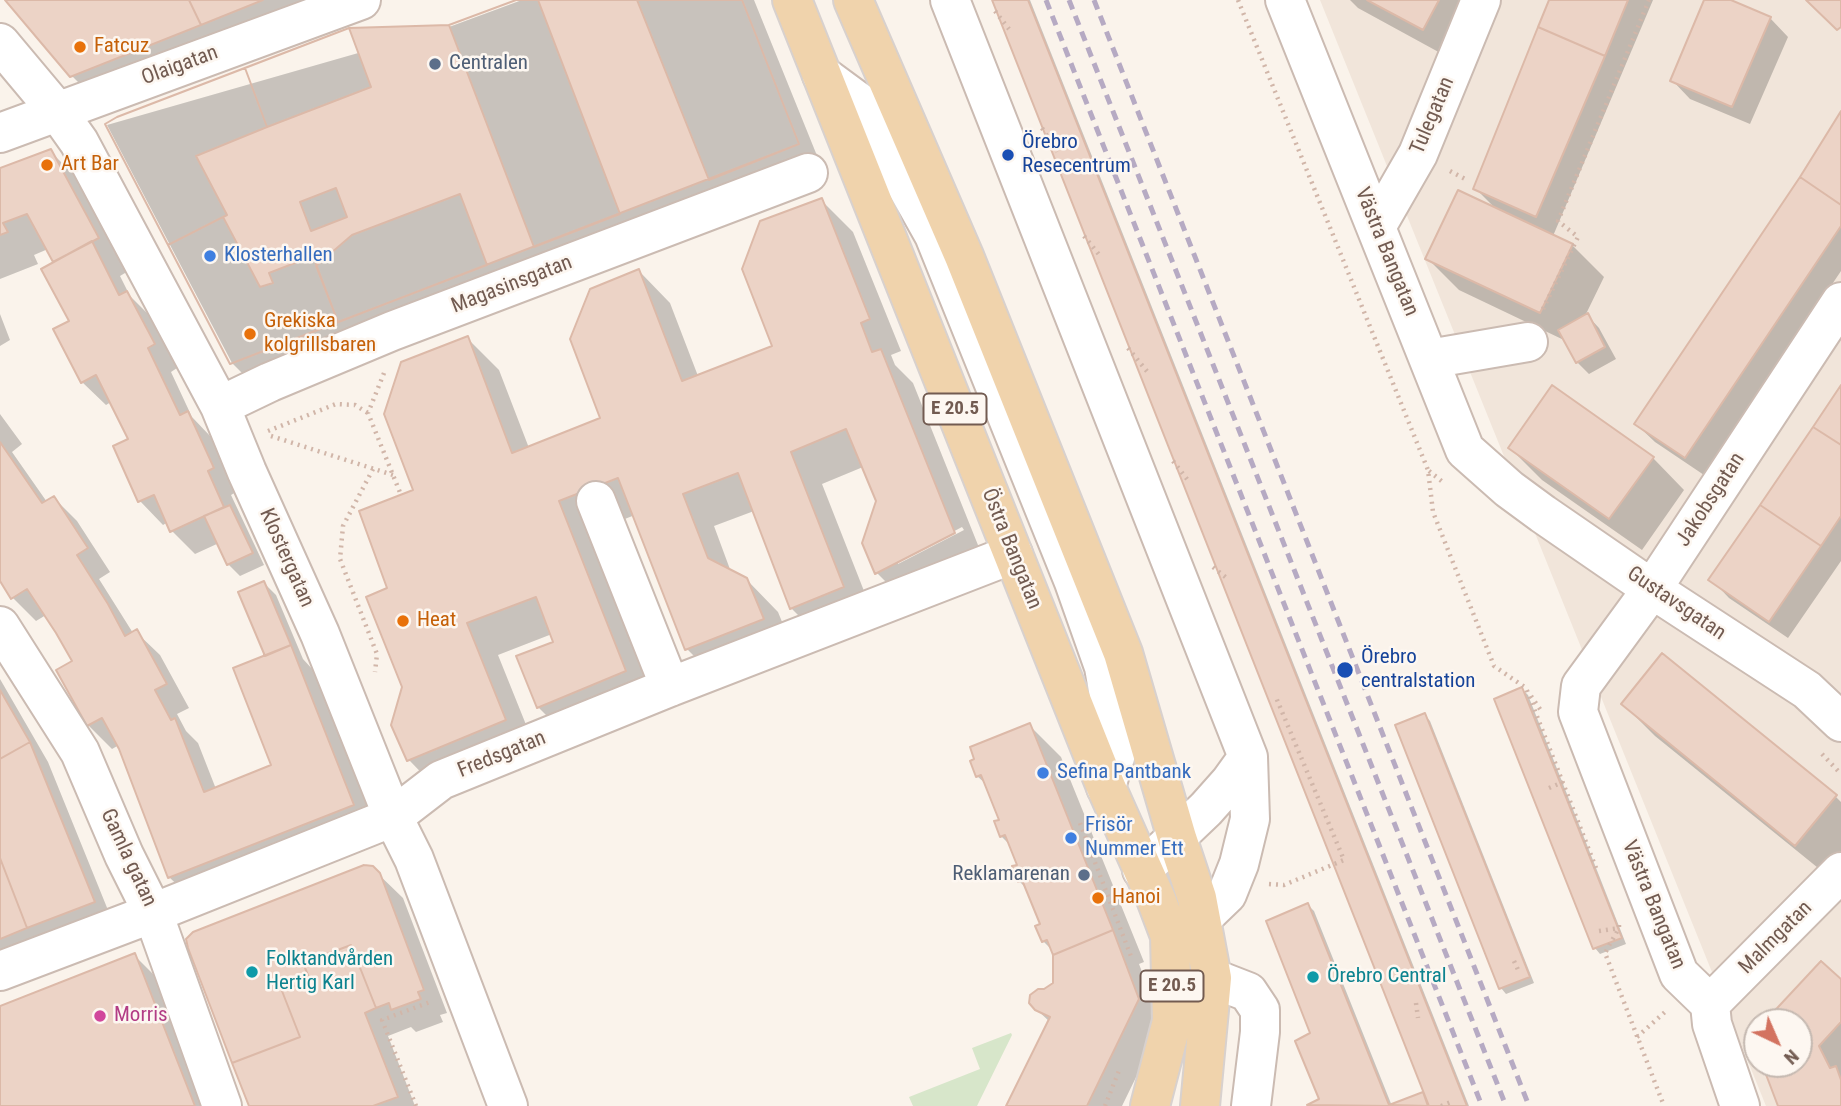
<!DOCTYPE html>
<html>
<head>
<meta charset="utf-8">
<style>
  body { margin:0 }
  #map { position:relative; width:1841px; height:1106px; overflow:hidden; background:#faf3eb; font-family:"Roboto Condensed",sans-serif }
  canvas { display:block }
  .north { position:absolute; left:1743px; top:1008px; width:70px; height:70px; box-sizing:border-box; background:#fdf7f1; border:2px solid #c5b9b1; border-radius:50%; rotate:136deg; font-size:19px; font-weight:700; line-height:28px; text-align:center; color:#725b51 }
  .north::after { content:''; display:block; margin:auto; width:24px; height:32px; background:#d37360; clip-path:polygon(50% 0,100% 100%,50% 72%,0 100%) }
</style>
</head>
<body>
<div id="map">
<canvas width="1841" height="1106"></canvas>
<div class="north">N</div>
</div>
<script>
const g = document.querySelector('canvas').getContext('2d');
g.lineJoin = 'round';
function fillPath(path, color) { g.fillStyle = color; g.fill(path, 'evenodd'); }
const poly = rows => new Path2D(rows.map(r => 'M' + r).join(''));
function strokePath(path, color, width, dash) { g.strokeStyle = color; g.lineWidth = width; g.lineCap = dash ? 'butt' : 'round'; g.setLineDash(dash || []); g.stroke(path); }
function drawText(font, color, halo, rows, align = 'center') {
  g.font = font + ' "Roboto Condensed",sans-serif'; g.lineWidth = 5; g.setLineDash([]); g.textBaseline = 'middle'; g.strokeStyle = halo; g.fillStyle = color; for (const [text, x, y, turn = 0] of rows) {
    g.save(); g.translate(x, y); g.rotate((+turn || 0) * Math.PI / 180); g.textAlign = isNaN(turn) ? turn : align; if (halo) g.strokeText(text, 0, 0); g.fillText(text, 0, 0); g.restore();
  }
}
fillPath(poly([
  [1320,0,1841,0,1841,1106,1766,1106],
  [1757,1022,1799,1022,1799,1064,1757,1064]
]), '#f1e5da');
fillPath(poly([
  [1011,1033,1012,1035,977,1106,913,1106,909,1097,980,1069,972,1048]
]), '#d7e6ca');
fillPath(poly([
  [8,0,345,0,104,108,72,76],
  [522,0,754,0,822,168,255,386,232,363,107,125,449,27],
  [994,0,1030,0,1469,1106,1392,1106,1426,1093],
  [1350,0,1488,0,1455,61,1358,8],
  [1551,0,1653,0,1553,236,1572,245,1604,277,1586,314,1599,328,1616,359,1589,374,1577,362,1566,341,1459,290,1427,258,1496,209,1475,188],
  [1706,0,1727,0,1770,18,1788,37,1750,124,1690,99,1672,80],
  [1841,115,1841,271,1704,475,1655,442,1636,424,1801,178],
  [50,151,82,183,130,270,120,276,130,296,150,316,177,368,171,372,192,417,211,437,236,492,231,495,264,565,240,576,228,564,219,543,195,554,172,531,168,522,163,525,140,501,130,440,111,402,106,405,82,382,71,322,56,263,48,249,34,255,38,264,0,279,0,170],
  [821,200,853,232,901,351,891,355,895,365,913,383,986,565,909,605,877,573,864,543,878,501,863,467,822,484,875,619,823,640,791,608,754,511,714,526,731,572,746,579,778,612,794,651,719,681,687,649,635,515,589,533,656,703,570,739,538,707,555,642,552,634,498,655,537,752,440,792,409,760,403,687,389,589,415,491,467,338,499,370,529,448,602,419,639,271,670,303,698,376,775,347],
  [962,527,964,530,898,564,898,561],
  [0,314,10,340,0,346],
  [1841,388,1841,561,1788,638,1729,598,1711,579],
  [0,414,22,444,12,452,47,502,54,498,77,521,110,572,99,579,133,633,136,632,160,655,189,708,177,714,186,731,198,743,216,789,273,766,264,583,276,595,303,659,314,671,376,829,193,900,169,877,119,745,112,749,88,725,74,662,46,615,36,621,13,598,0,578],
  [1510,448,1653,458,1684,490,1642,550,1542,480],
  [0,679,48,762,112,920,0,971],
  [1522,689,1528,695,1626,944,1600,954,1595,948],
  [1623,704,1835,796,1841,802,1841,860,1828,876,1655,736],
  [1425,715,1430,721,1534,983,1506,994,1501,988],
  [1029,725,1061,757,1144,962,1139,964,1162,1024,1122,1106,1008,1106,1050,1022,1036,1009,1045,991,1055,984,1054,955,1052,950,1043,941,1042,925,1028,890,1019,881,1019,866,1011,846,1001,836,1001,821,987,785,977,776],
  [372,868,403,898,447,1013,440,1015,443,1022,416,1032,411,1027,388,1036,415,1106,250,1106],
  [1308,905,1314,911,1392,1106,1309,1106,1321,1100,1312,1034],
  [134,955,158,979,208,1106,0,1106,0,1008],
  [1841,981,1841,1106,1780,1106,1764,1064,1799,1064,1799,1022,1770,1022]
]), '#0003');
const building = poly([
  [5,0,189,0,201,25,70,77,5,0],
  [189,0,263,0,201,25,189,0],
  [516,0,742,0,799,144,230,364,105,124,117,117,349,28,449,25,516,0],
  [336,188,347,217,311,231,300,202,336,188],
  [516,0,538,0,620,214,534,247,449,25,516,0],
  [637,0,742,0,799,144,709,180,637,0],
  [992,0,1028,0,1467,1106,1429,1106,992,0],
  [1367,0,1439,0,1423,30,1367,0],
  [1549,0,1628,0,1605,56,1538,27,1549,0],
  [1704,0,1731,0,1771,17,1732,107,1670,81,1704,0],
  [1806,0,1841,0,1841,27,1837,30,1806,0],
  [1538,27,1605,56,1536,217,1473,189,1538,27],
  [349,28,371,87,267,127,245,68,349,28],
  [245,68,267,127,196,156,227,215,168,245,105,124,117,117,245,68],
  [1841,111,1841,205,1800,177,1841,111],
  [51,149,99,238,53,262,27,214,3,223,8,232,0,235,0,168,51,149],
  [1800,177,1841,205,1841,226,1685,458,1634,424,1800,177],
  [1458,190,1573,244,1540,313,1425,259,1458,190],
  [460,194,487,265,338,322,316,266,352,235,460,194],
  [822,198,870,319,861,323,872,352,881,349,955,533,875,574,862,543,876,501,846,429,791,452,844,587,790,609,738,473,683,494,708,558,747,578,764,619,685,650,618,478,559,501,626,671,537,708,516,656,553,642,536,597,467,623,506,720,407,761,391,725,402,687,366,597,387,588,359,511,413,490,384,414,401,362,468,336,512,453,600,418,570,339,590,289,639,269,682,381,772,346,742,269,760,221,822,198],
  [223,217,260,287,273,283,269,273,313,256,338,322,230,364,168,245,223,217],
  [92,241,119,295,127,291,155,344,148,348,180,415,188,411,214,468,208,471,224,507,170,532,154,495,138,502,113,446,128,439,96,375,81,383,53,329,69,321,41,269,92,241],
  [1588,313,1605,347,1576,363,1558,330,1588,313],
  [1552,385,1654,457,1609,519,1508,448,1552,385],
  [1841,385,1841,445,1813,427,1841,385],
  [1813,427,1841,445,1841,516,1821,546,1760,505,1813,427],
  [0,442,42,503,54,496,88,548,77,555,108,604,125,636,137,629,167,684,155,690,171,720,175,718,204,792,271,765,233,668,291,645,354,805,168,878,119,749,102,718,87,726,56,670,72,661,56,633,27,589,11,599,0,581,0,442],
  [230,505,253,553,227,565,204,516,230,505],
  [1760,505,1821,546,1769,622,1708,580,1760,505],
  [264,581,291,645,265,656,238,592,264,581],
  [1662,653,1837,795,1795,846,1621,704,1662,653],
  [1522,687,1622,938,1593,949,1494,699,1522,687],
  [0,690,30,742,0,759,0,690],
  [1425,713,1530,977,1499,989,1395,725,1425,713],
  [1030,723,1113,930,1053,955,1047,940,1042,942,1035,926,1040,924,1022,880,1018,882,1012,866,1017,865,1005,835,1000,837,994,821,999,820,981,775,976,777,970,761,974,759,970,747,1030,723],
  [30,742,95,902,27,928,0,858,0,759,30,742],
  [0,858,27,928,0,939,0,858],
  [364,865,373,866,380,873,424,990,418,992,421,999,391,1010,389,1003,376,1008,351,945,303,963,310,980,282,991,300,1037,232,1063,188,948,186,939,193,932,364,865],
  [1308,903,1389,1105,1389,1106,1307,1105,1319,1099,1295,1041,1310,1033,1266,921,1308,903],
  [1113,930,1139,999,1087,1106,1006,1106,1050,1017,1035,1010,1029,1003,1030,995,1038,989,1044,989,1053,983,1053,955,1113,930],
  [351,945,376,1008,365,1013,398,1097,373,1106,249,1106,232,1063,300,1037,282,991,310,980,303,963,351,945],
  [135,953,195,1106,0,1106,0,1006,135,953],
  [1821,961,1841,979,1841,1022,1819,1046,1830,1068,1836,1066,1841,1080,1841,1106,1778,1106,1762,1064,1799,1064,1799,1022,1768,1022,1766,1020,1821,961],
  [1423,1092,1428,1106,1389,1105,1423,1092]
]);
fillPath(building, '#ecd3c6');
strokePath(building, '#dcb9a8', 2);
const minor = poly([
  [950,0,1248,757,1250,819,1239,864,1227,894,1201,919],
  [1285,0,1465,450,1509,489,1543,514,1652,589,1807,690,1841,722],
  [0,43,57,111,79,142,220,406,247,472,320,634,393,817,414,859,508,1106],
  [822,75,860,103,934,235,1074,582,1104,667,1118,747,1106,787],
  [0,133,361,0],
  [1376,227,1418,154,1481,0],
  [1429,359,1528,342],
  [220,406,270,382,392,331,808,173],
  [596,501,670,687],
  [0,626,80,752,124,855,153,913,222,1106],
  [1142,870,1206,809,1230,782,1248,757],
  [0,971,153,913,393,817,441,780,670,687,1013,554],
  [1212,978,1248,992,1260,1010,1260,1032,1251,1106],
  [1710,1004,1841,872],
  [1740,1106,1712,1024,1710,1004,1679,974,1578,712,1581,686,1652,589,1841,302]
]);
const major = poly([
  [792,0,1106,787,1156,899,1170,936,1172,1021,1150,1106],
  [853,0,964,256,1123,653,1177,838,1197,898,1212,978,1200,1106]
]);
strokePath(minor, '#cbbbb2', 42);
strokePath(major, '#d8d1ce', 42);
strokePath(poly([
  [1238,0,1428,470,1433,512,1494,666,1526,688,1596,868],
  [995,11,1009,29],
  [1042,128,1057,152],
  [1450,171,1467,180],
  [1084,236,1101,257],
  [1543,309,1578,237,1558,221,1649,0],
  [1128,348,1150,375],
  [384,373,368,413,401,495],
  [268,431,336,404,355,405,368,413],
  [271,436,393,475],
  [1173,461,1190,483],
  [373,469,343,526,340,559,377,654,375,672],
  [1429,471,1444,483],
  [1213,567,1229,580],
  [1531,696,1542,712],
  [1822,754,1841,774],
  [1549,788,1563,782],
  [1080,823,1132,959],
  [1269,884,1284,885,1344,860,1275,695],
  [1619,925,1619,928,1605,953,1664,1106],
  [1599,931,1619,928],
  [1514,961,1519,972],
  [1416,1003,1418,1018],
  [1637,1037,1666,1011],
  [416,1106,382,1020,430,1002],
  [1105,1106,1120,1068],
  [1441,1106,1451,1102]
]), '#d1b6a9', 4.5, [2, 5]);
strokePath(minor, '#fff', 38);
strokePath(major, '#f0d3ac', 38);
strokePath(poly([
  [1046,0,1482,1106],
  [1069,0,1506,1106],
  [1094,0,1529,1106]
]), '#b6aac3', 5, [10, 7]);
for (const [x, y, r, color] of [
  [80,47,7,"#e8710a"],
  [435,64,7,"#5c6f8a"],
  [1008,155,7,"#1a4fb4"],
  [47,165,7,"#e8710a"],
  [210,256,7,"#3f7fe0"],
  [250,334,7,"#e8710a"],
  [403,621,7,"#e8710a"],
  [1345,670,9,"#1a4fb4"],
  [1043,773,7,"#3f7fe0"],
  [1071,838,7,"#3f7fe0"],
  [1084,875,7,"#5c6f8a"],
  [1098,898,7,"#e8710a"],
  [252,972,7,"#0f9aa8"],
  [1313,977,7,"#0f9aa8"],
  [100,1016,7,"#d1479c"]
]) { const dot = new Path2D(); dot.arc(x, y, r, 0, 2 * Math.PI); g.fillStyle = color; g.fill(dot); strokePath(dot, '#fdf7f1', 2.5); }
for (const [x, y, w] of [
  [955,409,63],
  [1172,986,63]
]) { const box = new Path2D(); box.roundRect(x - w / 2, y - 15.5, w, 31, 5); g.fillStyle = '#fdf7f1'; g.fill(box); strokePath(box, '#725b51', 2); }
drawText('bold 19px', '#725b51', null, [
  ["E 20.5",955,409],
  ["E 20.5",1172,986]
]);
drawText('21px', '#c56008', '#fdf7f1', [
  ["Fatcuz",94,47],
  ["Art Bar",61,165],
  ["Grekiska",264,322],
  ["kolgrillsbaren",264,346],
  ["Heat",417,621],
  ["Hanoi",1112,898]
], 'left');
drawText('21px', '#4e5e75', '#fdf7f1', [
  ["Centralen",449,64],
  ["Reklamarenan",1070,875,"right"]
], 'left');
drawText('21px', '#725b51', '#fdf7f1', [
  ["Olaigatan",180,66,-20],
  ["Tulegatan",1433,116,-67],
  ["Västra Bangatan",1386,252,68],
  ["Magasinsgatan",512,285,-21],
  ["Jakobsgatan",1711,500,-57],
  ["Östra Bangatan",1011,549,68],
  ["Klostergatan",286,558,66],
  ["Gustavsgatan",1676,604,34],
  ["Fredsgatan",502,755,-22],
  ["Gamla gatan",128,858,65],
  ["Västra Bangatan",1653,905,68],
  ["Malmgatan",1776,938,-45]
]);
drawText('21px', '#164399', '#fdf7f1', [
  ["Örebro",1022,143],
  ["Resecentrum",1022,167],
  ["Örebro",1361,658],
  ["centralstation",1361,682]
], 'left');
drawText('21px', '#366cbe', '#fdf7f1', [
  ["Klosterhallen",224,256],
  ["Sefina Pantbank",1057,773],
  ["Frisör",1085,826],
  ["Nummer Ett",1085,850]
], 'left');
drawText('21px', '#0d838f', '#fdf7f1', [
  ["Folktandvården",266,960],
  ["Hertig Karl",266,984],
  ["Örebro Central",1327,977]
], 'left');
drawText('21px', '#b23c85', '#fdf7f1', [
  ["Morris",114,1016]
], 'left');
</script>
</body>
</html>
